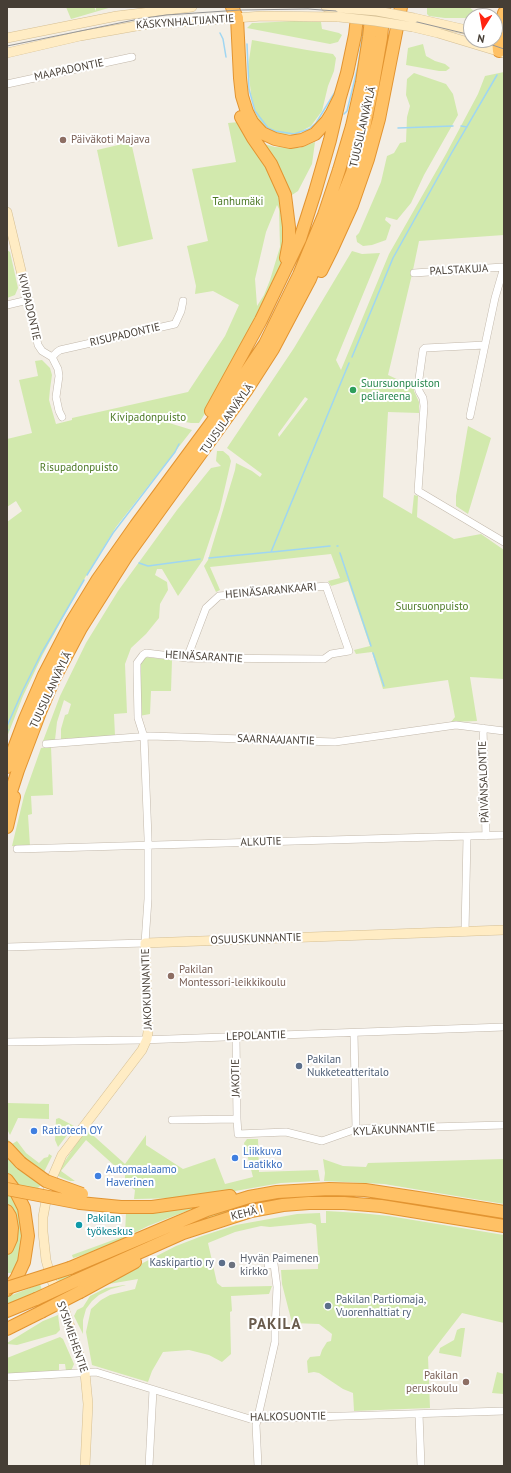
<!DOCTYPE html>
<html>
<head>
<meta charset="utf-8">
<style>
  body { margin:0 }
  #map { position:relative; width:511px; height:1473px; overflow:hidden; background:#f3eee5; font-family:"PT Sans",sans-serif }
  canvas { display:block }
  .frame { position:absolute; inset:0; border:8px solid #463e35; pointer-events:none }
  .north { position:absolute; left:463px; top:8px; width:40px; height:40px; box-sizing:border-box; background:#fff; border:1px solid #b5b2ae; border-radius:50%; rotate:191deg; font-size:11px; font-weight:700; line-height:16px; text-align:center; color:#463e35 }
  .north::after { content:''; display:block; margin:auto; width:14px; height:18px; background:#ff2411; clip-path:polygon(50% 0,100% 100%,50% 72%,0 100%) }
</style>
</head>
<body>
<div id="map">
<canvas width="511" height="1473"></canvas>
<div class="frame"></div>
<div class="north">N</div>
</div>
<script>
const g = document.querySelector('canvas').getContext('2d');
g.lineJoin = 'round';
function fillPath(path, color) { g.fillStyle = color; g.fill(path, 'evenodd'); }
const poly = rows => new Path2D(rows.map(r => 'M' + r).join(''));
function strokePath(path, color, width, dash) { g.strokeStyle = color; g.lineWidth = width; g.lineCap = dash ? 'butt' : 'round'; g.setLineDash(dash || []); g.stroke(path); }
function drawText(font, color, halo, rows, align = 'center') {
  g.font = font + ' "PT Sans",sans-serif'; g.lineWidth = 4; g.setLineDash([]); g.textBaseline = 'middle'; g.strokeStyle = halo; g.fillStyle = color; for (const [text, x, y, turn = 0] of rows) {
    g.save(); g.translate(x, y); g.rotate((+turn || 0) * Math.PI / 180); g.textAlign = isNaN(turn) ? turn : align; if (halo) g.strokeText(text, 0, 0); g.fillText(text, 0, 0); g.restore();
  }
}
fillPath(poly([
  [66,7,94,7,96,11,96,7,112,7,71,19],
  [427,7,469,7,474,11,475,15,471,16,471,18,445,18,429,16,427,14],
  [294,21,321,22,322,29,339,33,342,35,338,42,330,44,247,28,252,23,255,23],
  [252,40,307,50,333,54,336,58,334,71,328,86,322,111,311,126,296,134,282,135,268,131,257,117,251,94,248,67],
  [423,44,426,56,435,61,445,64,450,68,446,71,439,71,406,65,408,48],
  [504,72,504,235,419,241,413,270,388,375,414,387,414,391,419,402,419,413,388,412,383,497,412,514,414,495,418,496,417,517,454,539,481,534,504,550,504,679,470,677,477,721,451,722,455,717,448,680,383,689,372,652,356,654,354,650,370,646,348,581,331,586,328,581,340,578,331,554,210,567,220,590,216,592,204,566,208,560,235,470,236,463,252,471,260,477,262,474,227,448,294,348,352,251,362,254,380,253,336,360,341,370,389,254,446,154,478,94,485,76],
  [305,397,308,399,279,437,278,434],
  [414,73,446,84,453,94,458,115,424,175,411,203,397,220,386,217,385,220,391,225,386,240,372,245,363,246,357,242,356,236,359,233,381,182,387,156,394,153,400,143,406,142,407,117,410,106,406,95,407,79],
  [239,122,260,153,283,202,285,245,281,263,274,281,216,396,199,423,191,423,169,419,166,422,192,430,116,527,86,576,43,654,23,696,7,737,7,522,22,511,16,501,7,507,7,439,32,433,19,380,38,376,35,361,42,360,50,368,52,375,50,389,49,400,56,424,72,420,72,418,188,392,225,336,239,305,213,291,195,294,196,286,187,246,208,241,192,169,236,162,228,123],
  [277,205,279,209,280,247,270,280,264,295,257,306,255,279,266,232],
  [131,142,153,239,118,247,97,150],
  [315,142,312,164,298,191,292,195,277,162,264,144,275,147,299,148],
  [7,250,10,252,18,288,15,295,7,298],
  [468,426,491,438,468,514,456,506,456,496],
  [217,451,223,451,229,456,231,461,220,509,203,560,178,596,162,569,157,569,155,575,167,582,168,590,160,604,159,618,146,634,131,648,125,664,127,713,114,714,115,736,61,739,61,729,65,715,68,714,71,704,64,700,57,722,55,740,43,741,60,696,86,643,118,591,177,510,211,468,221,466,216,461],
  [145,657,172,660,171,691,151,691,150,714,139,716,140,664],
  [51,747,53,795,31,796,32,814,28,815,30,846,12,846,24,796,41,748],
  [7,1103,49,1104,49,1119,18,1118,10,1135,7,1129],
  [59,1118,74,1126,58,1147,55,1140,56,1119],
  [86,1129,125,1164,146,1135,146,1145,183,1169,215,1158,225,1184,253,1177,244,1143,247,1139,258,1139,259,1172,318,1170,320,1181,281,1183,212,1195,183,1198,134,1199,135,1190,125,1183,125,1175,86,1140,61,1171,75,1181,70,1181,60,1177,57,1175,63,1164],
  [7,1138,12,1144,17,1141,26,1153,39,1163,44,1158,48,1157,49,1154,52,1156,43,1174,7,1143],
  [7,1155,41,1182,41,1185,37,1189,18,1186,7,1174],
  [323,1159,343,1166,366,1167,368,1163,504,1159,504,1204,384,1184,324,1181,325,1173],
  [7,1195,16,1196,25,1228,16,1273,7,1273],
  [250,1203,251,1205,209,1218,181,1229,59,1283,58,1279,114,1256,180,1227,228,1209],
  [205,1204,148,1226,118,1241,87,1254,73,1258,72,1255,127,1235,125,1234,126,1212],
  [326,1211,360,1213,389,1216,504,1235,504,1323,462,1313,428,1357,430,1408,354,1411,353,1393,343,1389,319,1373,314,1372,308,1373,307,1361,310,1357,320,1356,322,1350,327,1342,331,1341,332,1334,319,1324,292,1323,282,1284,281,1270,318,1269,318,1252,316,1225,311,1223,270,1227,261,1226,235,1232,208,1243,217,1283,222,1287,272,1286,269,1294,231,1296,232,1311,230,1312,231,1354,222,1362,209,1355,189,1350,163,1352,152,1371,148,1382,92,1365,86,1332,91,1309,101,1300,110,1295,135,1289,138,1279,103,1285,102,1284,176,1246,202,1236,236,1225,297,1214,320,1213,321,1223,326,1223],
  [40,1284,42,1290,7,1307,7,1297],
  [124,1285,126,1285,111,1289,99,1295,92,1301,86,1309,83,1320,83,1334,74,1316,77,1310,83,1307,90,1296,106,1288],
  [58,1315,60,1330,56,1334,17,1345,7,1344,7,1343,43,1321],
  [461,1328,465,1328,461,1357,439,1353,440,1348,454,1340,457,1330],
  [60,1337,63,1339,74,1364,71,1371,66,1371,65,1364,59,1364,59,1372,7,1374,7,1358],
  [497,1372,504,1374,504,1394,492,1393]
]), '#d2e9ad');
strokePath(poly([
  [220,33,223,39,226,57],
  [247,44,249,89,255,111,268,128,275,131,294,134,309,129,316,123,335,92],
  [344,114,347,111,358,66,364,24],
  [461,126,467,127],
  [398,128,453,126],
  [352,357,393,258,451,154,497,75],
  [337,546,338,546],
  [272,552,330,546],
  [340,553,371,646],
  [209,558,271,552,349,363],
  [139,563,148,566,200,559],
  [87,575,113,533,175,452,179,444],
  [373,653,384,686],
  [7,726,23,690,41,654,84,580],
  [7,729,8,730]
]), '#9fd6f2', 1.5);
const street = poly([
  [7,84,132,57],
  [504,267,495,298,485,345,425,348,423,350,418,386,419,391,423,398,424,406,418,491,504,542],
  [414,273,503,267],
  [7,305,28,300,38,345,42,351,52,357,58,369,59,376,56,397,59,411,62,417],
  [52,357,57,352,60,350,175,324,181,311,183,301],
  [470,416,485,345],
  [483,728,486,836],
  [46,744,150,736,335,742,456,725,504,731],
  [17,849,504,835],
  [465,932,467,837],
  [7,947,145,943,148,899,148,838,144,737,138,718,137,672,137,663,143,655,146,653,187,658,324,659,331,654,349,651,326,586,219,596,206,608,187,658],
  [354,1033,356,1129],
  [7,1042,141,1040,504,1027],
  [237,1119,238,1134,286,1132,322,1141,356,1129,504,1125],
  [172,1120,237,1119,236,1036],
  [7,1377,96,1372,250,1419,504,1411],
  [419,1414,421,1466],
  [149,1466,153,1390],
  [258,1466,256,1425,275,1342,275,1330,277,1287,274,1264,268,1265]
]);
const secondary = poly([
  [326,7,340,8],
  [414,18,471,31],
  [413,27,438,33,504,53],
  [7,38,117,16,192,7],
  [7,53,80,36,142,25,262,16,339,17],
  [7,212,28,300],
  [85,1466,88,1404,85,1373,64,1308,52,1281,46,1260,43,1232,43,1217,49,1185,62,1155,142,1050,147,1039,148,1032,145,943,504,930]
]);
const highway = poly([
  [232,7,237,18,240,78,242,96,247,112,252,122,262,133,275,139,290,142,302,140,315,134,327,121,332,113,340,97,347,73,355,35,358,9],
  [499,51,498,39,504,13],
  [241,117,253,138,271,164,285,195,289,227,289,242,286,258],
  [321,271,332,249,352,205,368,159,379,119,401,7],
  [211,411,261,320,300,239,315,192,330,140,340,97],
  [7,767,25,719,44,675,71,623,98,579,136,525,215,418,265,344,299,275,324,215,339,170,352,126,362,82,369,37,372,10],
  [7,804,18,770,40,712,54,679,81,628,126,557,246,391,273,349,310,279,352,173,364,128,373,84,381,38,384,7],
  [7,827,14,797],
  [7,1148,21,1163],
  [7,1180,16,1192,24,1208,28,1236,24,1262,16,1279,7,1290],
  [80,1203,121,1207,152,1207,230,1196],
  [7,1211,10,1216,12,1228,11,1239,7,1248],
  [70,1268,207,1210,249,1197,277,1192,329,1189,365,1190,418,1198,504,1212],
  [75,1281,183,1233,251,1211,283,1205,309,1203,344,1203,381,1206,504,1226],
  [80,1292,135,1262],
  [7,1311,36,1299],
  [7,1329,41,1312]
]);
strokePath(street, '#c2b8ab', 8);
strokePath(secondary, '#d5bf94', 10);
strokePath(highway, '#e29431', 14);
strokePath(street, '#fff', 7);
strokePath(secondary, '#ffecc4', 9);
strokePath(highway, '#ffc165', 12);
strokePath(poly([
  [478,40,504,49],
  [7,46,139,19,166,15,240,10,308,9,364,13,413,21,471,35]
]), '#959595', 1);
const secondaryBridge = poly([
  [340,8,377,11,414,18],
  [339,17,375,21,413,27]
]);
const highwayBridge = poly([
  [21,1163,46,1181,82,1194],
  [7,1189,80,1203],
  [7,1288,70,1268],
  [36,1299,75,1281],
  [41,1312,80,1292]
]);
strokePath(secondaryBridge, '#d5bf94', 10, []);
strokePath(highwayBridge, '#e29431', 14, []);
strokePath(secondaryBridge, '#ffecc4', 9);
strokePath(highwayBridge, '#ffc165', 12);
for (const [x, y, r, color] of [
  [63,140,4,"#8d6e63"],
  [353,390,4,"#2e9e5b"],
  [171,976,4,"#8d6e63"],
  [299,1066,4,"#5c6f8a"],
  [34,1131,4,"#3f7fe0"],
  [235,1158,4,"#3f7fe0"],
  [98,1176,4,"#3f7fe0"],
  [79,1225,4,"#0f9aa8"],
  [222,1263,4,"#5c6f8a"],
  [232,1265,4,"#6b7280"],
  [328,1306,4,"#5c6f8a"],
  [466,1382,4,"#8d6e63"]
]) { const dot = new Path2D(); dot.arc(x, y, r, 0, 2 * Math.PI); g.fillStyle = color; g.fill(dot); strokePath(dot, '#fff', 1.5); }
drawText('11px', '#463e35', '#fff', [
  ["KÄSKYNHALTIJANTIE",185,22,-4],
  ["MAAPADONTIE",69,70,-12],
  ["TUUSULANVÄYLÄ",363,127,-77],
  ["PALSTAKUJA",459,270,-3],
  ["KIVIPADONTIE",29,307,77],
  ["RISUPADONTIE",125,335,-13],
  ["TUUSULANVÄYLÄ",227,419,-55],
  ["HEINÄSARANKAARI",271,591,-5],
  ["HEINÄSARANTIE",204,657,3],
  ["TUUSULANVÄYLÄ",51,690,-65],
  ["SAARNAAJANTIE",276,740,2],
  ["PÄIVÄNSALONTIE",484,782,-92],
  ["ALKUTIE",261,842,-2],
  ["OSUUSKUNNANTIE",256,939,-2],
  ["JAKOKUNNANTIE",147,989,-92],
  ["LEPOLANTIE",256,1036,-2],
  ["JAKOTIE",236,1078,-91],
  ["KYLÄKUNNANTIE",394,1130,-3],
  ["KEHÄ I",247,1213,-14],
  ["SYSIMIEHENTIE",72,1337,71],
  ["HALKOSUONTIE",288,1417,-1]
]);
drawText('11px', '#785e54', '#fff', [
  ["Päiväkoti Majava",71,140],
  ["Pakilan",179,970],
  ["Montessori-leikkikoulu",179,983],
  ["Pakilan",458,1376,"right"],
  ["peruskoulu",458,1389,"right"]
], 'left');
drawText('11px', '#4c7926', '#fff', [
  ["Tanhumäki",238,202],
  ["Kivipadonpuisto",148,418],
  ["Risupadonpuisto",79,468],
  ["Suursuonpuisto",432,607]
]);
drawText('11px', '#27864d', '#fff', [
  ["Suursuonpuiston",361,384],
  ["peliareena",361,397]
], 'left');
drawText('11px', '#4e5e75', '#fff', [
  ["Pakilan",307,1060],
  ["Nukketeatteritalo",307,1073],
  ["Kaskipartio ry",214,1263,"right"],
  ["Pakilan Partiomaja,",336,1300],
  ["Vuorenhaltiat ry",336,1313]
], 'left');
drawText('11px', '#366cbe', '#fff', [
  ["Ratiotech OY",42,1131],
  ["Liikkuva",243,1152],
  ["Laatikko",243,1165],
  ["Automaalaamo",106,1170],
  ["Haverinen",106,1183]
], 'left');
drawText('11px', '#0d838f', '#fff', [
  ["Pakilan",87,1219],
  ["työkeskus",87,1232]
], 'left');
drawText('11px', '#5b616d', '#fff', [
  ["Hyvän Paimenen",240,1259],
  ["kirkko",240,1272]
], 'left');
g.letterSpacing = '1px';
drawText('bold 15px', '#695b4c', '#fff', [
  ["PAKILA",275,1325]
]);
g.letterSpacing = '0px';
</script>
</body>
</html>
